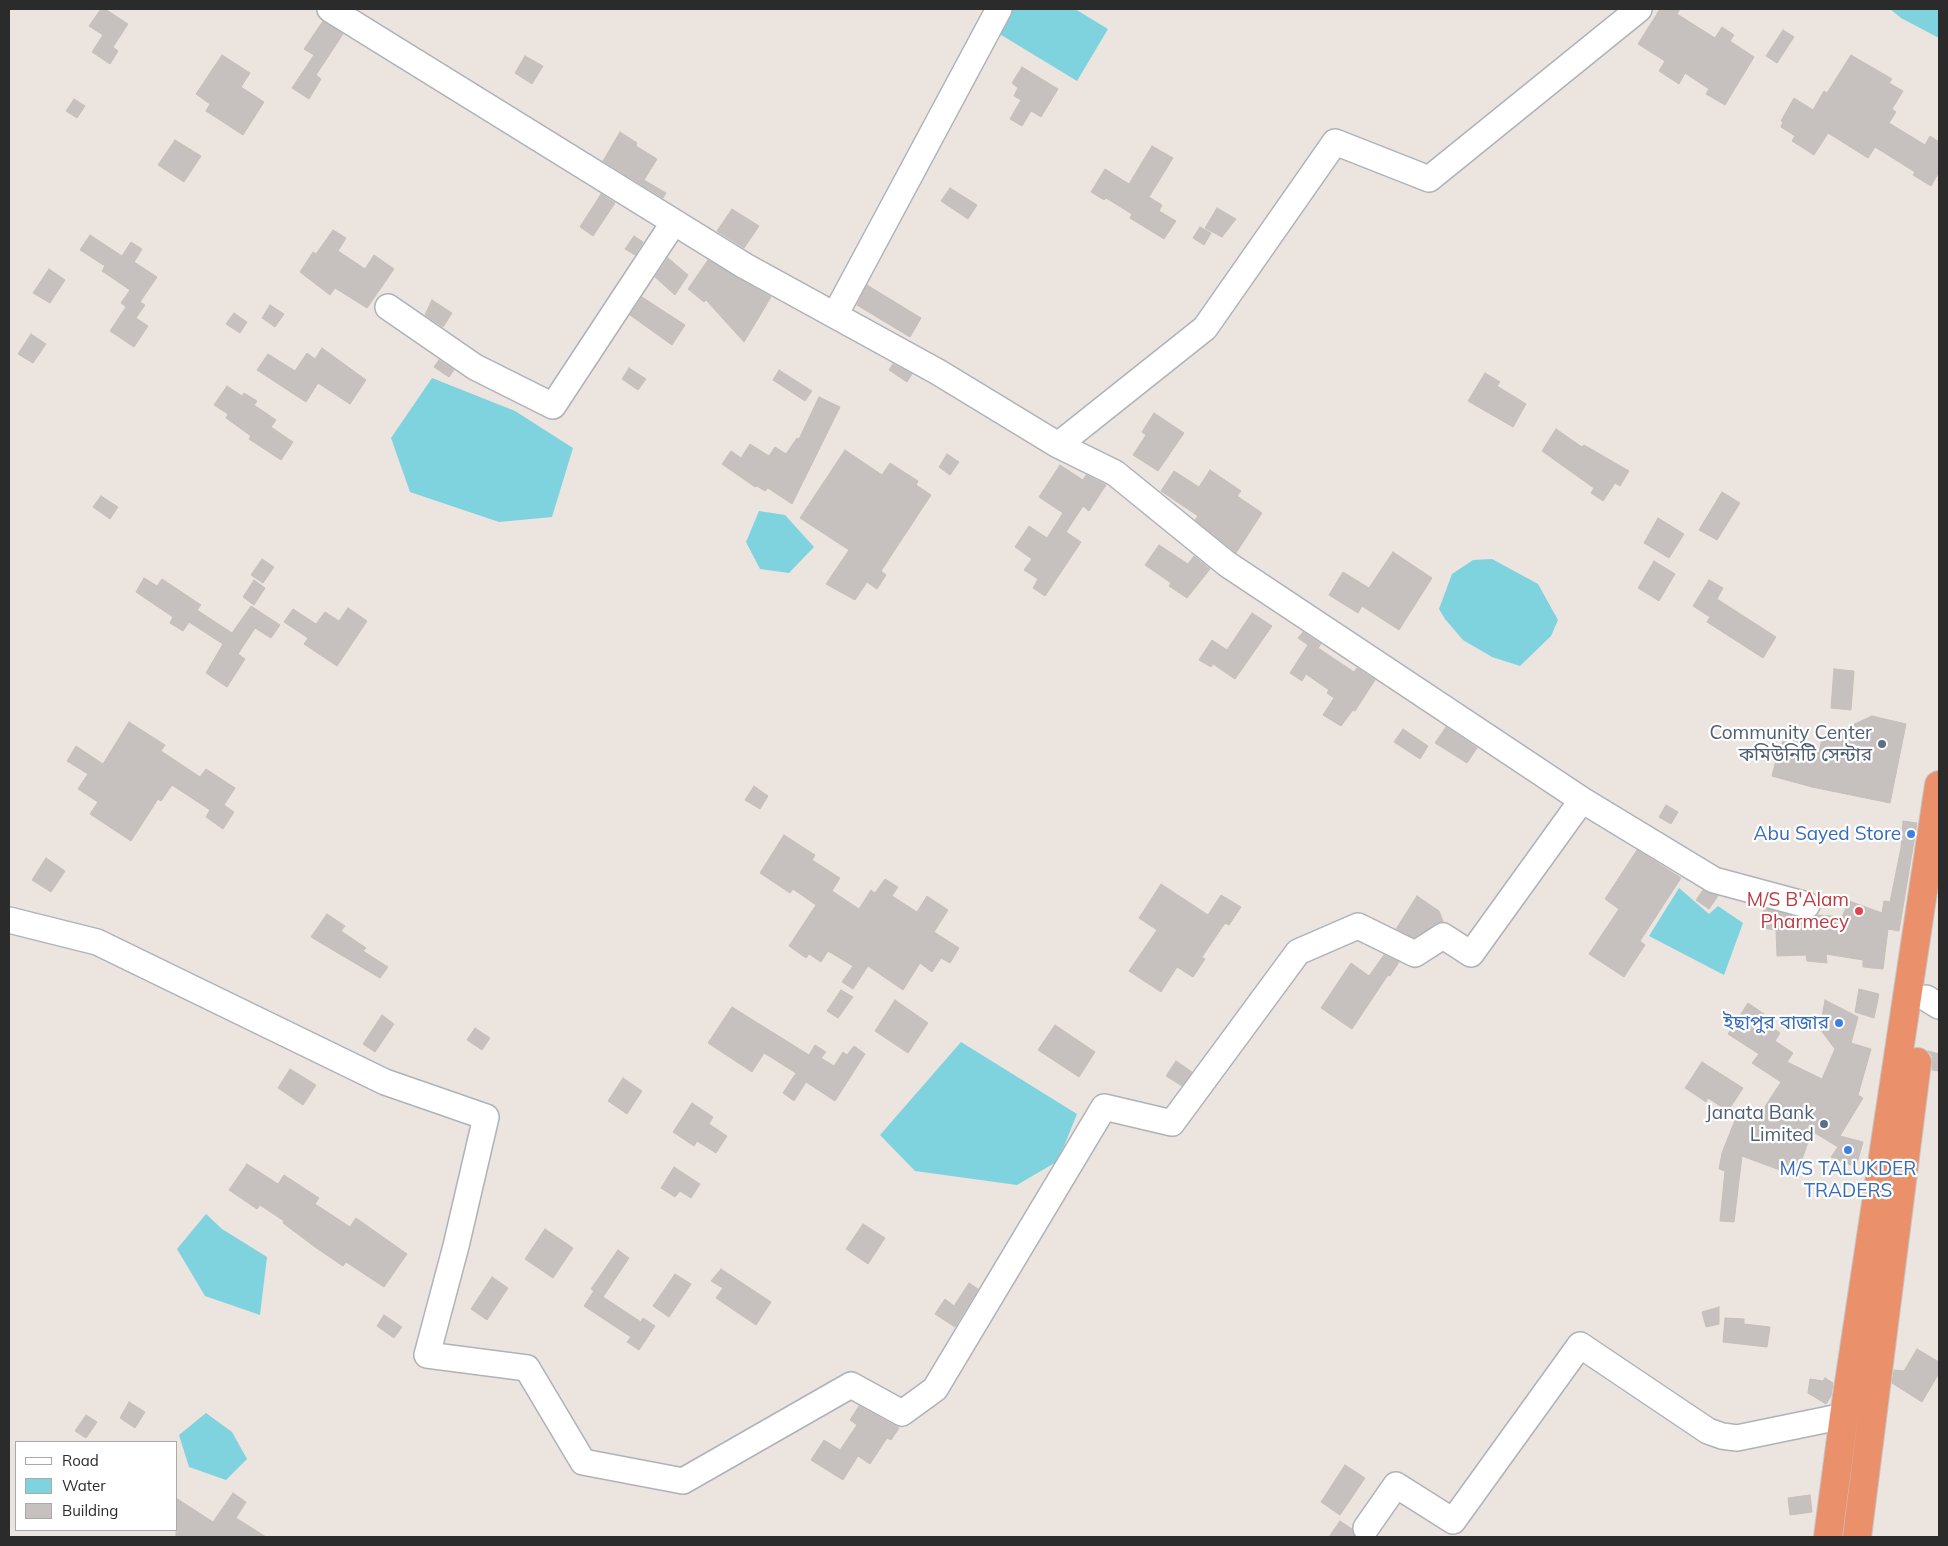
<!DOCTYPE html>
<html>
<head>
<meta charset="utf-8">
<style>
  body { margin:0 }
  #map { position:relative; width:1948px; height:1546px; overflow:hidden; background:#ebe4df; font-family:Mulish,sans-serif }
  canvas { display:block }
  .frame { position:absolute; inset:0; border:10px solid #2b2b2b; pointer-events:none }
  .legend { position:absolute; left:15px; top:1441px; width:162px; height:90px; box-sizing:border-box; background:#fff; border:1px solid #aaa; margin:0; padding:6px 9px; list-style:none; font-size:15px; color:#2b2b2b }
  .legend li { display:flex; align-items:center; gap:10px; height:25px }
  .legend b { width:25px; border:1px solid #aaa }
</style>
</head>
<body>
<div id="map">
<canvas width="1948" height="1546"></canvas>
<div class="frame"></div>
<ul class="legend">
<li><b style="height:6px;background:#fff"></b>Road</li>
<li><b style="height:14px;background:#7fd3df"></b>Water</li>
<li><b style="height:14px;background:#c6c1be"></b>Building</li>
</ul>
</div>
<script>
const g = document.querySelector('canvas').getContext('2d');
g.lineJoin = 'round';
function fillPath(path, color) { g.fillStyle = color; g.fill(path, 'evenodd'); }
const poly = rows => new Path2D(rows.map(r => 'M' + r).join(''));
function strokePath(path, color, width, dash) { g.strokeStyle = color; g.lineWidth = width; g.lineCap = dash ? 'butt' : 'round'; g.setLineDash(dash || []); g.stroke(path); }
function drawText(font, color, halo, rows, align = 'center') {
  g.font = font + ' Mulish,"Noto Sans Bengali",sans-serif'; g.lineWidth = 4.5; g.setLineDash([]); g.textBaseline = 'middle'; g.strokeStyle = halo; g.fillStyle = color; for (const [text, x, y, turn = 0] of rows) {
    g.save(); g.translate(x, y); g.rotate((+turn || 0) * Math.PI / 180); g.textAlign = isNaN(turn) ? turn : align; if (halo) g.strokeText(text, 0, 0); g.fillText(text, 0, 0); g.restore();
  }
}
fillPath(poly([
  [1013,9,1075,9,1108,29,1077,81,998,33],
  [1890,9,1939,9,1939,38,1901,18],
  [432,378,515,411,573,448,552,517,499,522,410,492,391,438],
  [759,511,785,515,814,547,789,573,760,569,746,542],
  [1492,559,1538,584,1558,620,1551,636,1520,666,1492,657,1463,640,1445,619,1439,609,1452,574,1473,560],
  [1679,888,1709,914,1718,906,1743,923,1724,975,1649,936],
  [961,1042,1077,1114,1058,1161,1017,1185,915,1171,880,1135],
  [206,1214,222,1229,267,1257,260,1315,205,1296,177,1249],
  [206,1413,232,1432,247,1459,226,1480,189,1467,179,1435]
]), '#7fd3df');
const building = poly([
  [101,9,105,9,128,24,113,47,118,51,110,64,92,52,103,35,89,26,101,9],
  [1660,9,1680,9,1677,14,1715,38,1722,27,1734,35,1730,41,1754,57,1725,105,1706,94,1709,89,1685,73,1679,84,1659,71,1665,61,1638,44,1660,9],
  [323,21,343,34,316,75,321,79,309,99,292,88,314,55,304,49,323,21],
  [1783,30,1794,37,1777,63,1766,56,1783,30],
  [222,55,250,73,241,87,264,102,243,135,206,111,210,104,196,94,222,55],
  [1851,55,1892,79,1889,83,1903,91,1892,109,1896,112,1889,123,1925,145,1930,136,1939,142,1939,172,1931,186,1913,175,1915,172,1875,147,1868,158,1828,133,1814,155,1792,141,1795,136,1781,127,1783,122,1781,121,1794,98,1813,110,1824,91,1827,93,1851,55],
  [525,56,543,66,532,84,515,73,525,56],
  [1022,67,1058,89,1041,117,1031,111,1022,126,1010,119,1021,100,1014,96,1018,88,1012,83,1022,67],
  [74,99,85,106,77,118,66,111,74,99],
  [620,132,637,143,636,146,657,159,644,180,666,193,663,198,603,161,620,132],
  [175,140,201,156,184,182,158,165,175,140],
  [1152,146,1173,158,1149,197,1162,205,1159,211,1176,221,1164,239,1130,218,1132,214,1106,198,1104,200,1091,192,1105,169,1129,184,1152,146],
  [950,188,977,205,968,219,941,201,950,188],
  [601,194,615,203,593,236,580,227,601,194],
  [1217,208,1236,219,1222,237,1205,228,1217,208],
  [732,209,759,226,744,248,717,231,732,209],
  [1200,227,1211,233,1204,245,1193,238,1200,227],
  [333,230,346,238,338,251,365,269,374,255,394,269,367,308,335,288,330,295,300,272,313,252,316,254,333,230],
  [90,235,122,256,131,242,142,249,134,262,157,277,140,302,145,305,136,318,148,326,134,347,110,331,126,307,121,303,130,290,102,271,105,266,80,250,90,235],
  [634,236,643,242,635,255,625,249,634,236],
  [668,258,688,275,675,295,655,277,668,258],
  [708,260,771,297,744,342,706,300,704,302,688,289,708,260],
  [49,269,65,280,50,303,33,293,49,269],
  [867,285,921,318,910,337,857,305,867,285],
  [642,297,685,325,672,345,630,315,642,297],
  [432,300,452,313,443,327,425,315,432,300],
  [270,305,284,314,275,327,262,318,270,305],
  [234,313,247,322,240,333,226,324,234,313],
  [31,334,46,344,33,363,18,354,31,334],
  [322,348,366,380,350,404,318,383,306,402,257,370,268,354,295,371,307,353,315,359,322,348],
  [439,360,454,370,449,377,434,367,439,360],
  [893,364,912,374,907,382,889,370,893,364],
  [629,368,646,379,638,390,622,379,629,368],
  [779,370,812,391,805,401,773,380,779,370],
  [1485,373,1500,382,1497,386,1526,404,1513,427,1468,401,1485,373],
  [227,386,242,396,244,393,257,401,254,405,276,420,271,427,293,442,281,460,249,439,251,436,226,418,228,414,214,405,227,386],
  [819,397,840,407,792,504,768,488,765,491,757,486,755,487,722,464,731,451,741,458,750,444,769,456,775,447,786,454,797,438,799,439,819,397],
  [1154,413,1184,433,1158,471,1133,455,1146,435,1142,432,1154,413],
  [1556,429,1582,447,1584,445,1629,471,1620,486,1615,483,1603,501,1591,493,1594,488,1542,451,1556,429],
  [845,450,882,475,890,463,918,481,916,485,931,495,881,571,886,575,877,589,867,582,855,600,826,584,849,550,800,518,845,450],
  [947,454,959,462,950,475,939,467,947,454],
  [1060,465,1083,480,1086,475,1106,485,1089,511,1083,506,1066,532,1081,542,1045,596,1033,588,1038,579,1024,570,1032,559,1015,547,1029,526,1047,538,1063,513,1039,497,1060,465],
  [1210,470,1241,491,1237,496,1262,513,1236,553,1195,520,1198,516,1161,491,1174,471,1199,487,1210,470],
  [1722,492,1740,503,1717,540,1699,530,1722,492],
  [101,496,118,507,110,519,93,507,101,496],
  [1658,518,1684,534,1669,558,1644,543,1658,518],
  [1159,545,1188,564,1194,556,1210,569,1187,598,1169,586,1171,583,1145,565,1159,545],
  [1393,552,1432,578,1399,630,1362,606,1358,613,1329,595,1343,572,1369,588,1393,552],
  [262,559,274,567,263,583,251,575,262,559],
  [1654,561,1675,574,1659,601,1638,588,1654,561],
  [144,578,157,586,162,579,201,605,197,610,232,633,251,606,280,625,271,638,255,628,238,654,245,659,227,687,206,673,223,644,189,622,183,631,170,623,173,617,136,592,144,578],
  [254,580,265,588,254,605,243,597,254,580],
  [1709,580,1723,588,1717,599,1776,637,1763,658,1707,622,1710,617,1693,606,1709,580],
  [348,608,367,621,337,666,304,644,308,638,284,622,293,609,316,624,325,612,339,621,348,608],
  [1252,613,1272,626,1235,679,1213,664,1211,667,1199,660,1212,640,1227,650,1252,613],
  [1303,632,1321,644,1318,648,1354,672,1357,668,1375,680,1355,711,1353,710,1341,726,1323,715,1334,698,1327,693,1329,690,1306,674,1302,681,1290,673,1308,645,1298,638,1303,632],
  [1834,669,1854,671,1851,710,1831,708,1834,669],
  [1872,716,1906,724,1890,803,1812,787,1772,776,1779,748,1788,734,1819,753,1822,739,1872,716],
  [129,722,165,745,161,751,200,777,206,769,235,788,224,805,234,812,223,829,206,817,210,810,172,785,161,801,158,799,131,841,90,814,98,802,78,789,88,774,67,761,76,746,103,764,129,722],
  [1446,727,1477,748,1467,763,1435,743,1446,727],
  [1403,729,1428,746,1420,759,1394,742,1403,729],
  [754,786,768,796,760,809,745,800,754,786],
  [1666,805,1678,812,1671,824,1659,817,1666,805],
  [1903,821,1917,823,1899,931,1888,929,1883,969,1863,967,1863,960,1826,954,1827,963,1807,961,1806,955,1777,956,1776,930,1761,928,1764,908,1804,919,1811,919,1818,915,1842,917,1849,901,1882,913,1884,901,1890,902,1901,848,1903,821],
  [784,835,815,855,812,860,840,878,832,891,859,909,871,890,875,893,885,879,898,887,892,896,917,912,927,896,948,910,934,932,959,948,950,963,941,958,932,972,920,963,903,990,868,966,853,989,842,982,853,966,828,951,821,962,809,954,806,958,789,946,816,905,793,889,790,893,760,873,784,835],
  [1637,850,1681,878,1640,941,1645,945,1624,977,1589,954,1619,909,1605,899,1637,850],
  [46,858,65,871,51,892,32,880,46,858],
  [1161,884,1208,915,1221,895,1241,907,1229,925,1225,923,1202,957,1205,959,1193,977,1177,967,1161,992,1129,971,1157,930,1139,918,1161,884],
  [1703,890,1718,896,1709,909,1696,900,1703,890],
  [1417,896,1439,911,1443,921,1414,938,1396,929,1417,896],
  [327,914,345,926,341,931,366,948,363,951,388,967,380,978,311,937,327,914],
  [1384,955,1399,962,1390,976,1388,975,1352,1029,1321,1008,1351,963,1369,976,1384,955],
  [1859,989,1879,994,1874,1018,1855,1012,1859,989],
  [841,990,853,997,838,1018,827,1011,841,990],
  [895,1000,928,1023,908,1053,875,1031,895,1000],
  [1825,1000,1858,1017,1851,1043,1871,1049,1858,1095,1863,1098,1840,1136,1863,1142,1856,1167,1831,1157,1838,1147,1812,1131,1796,1176,1742,1156,1734,1222,1720,1221,1725,1171,1719,1169,1722,1153,1737,1115,1755,1122,1781,1082,1752,1063,1759,1054,1728,1034,1748,1003,1764,1014,1761,1020,1780,1033,1775,1041,1793,1053,1787,1062,1822,1079,1835,1049,1820,1029,1825,1000],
  [732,1007,809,1055,815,1045,826,1052,821,1058,834,1066,843,1052,847,1055,854,1046,865,1054,835,1101,806,1082,794,1101,783,1093,796,1073,764,1053,752,1072,708,1043,732,1007],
  [382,1015,394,1024,375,1052,363,1044,382,1015],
  [1055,1025,1095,1052,1079,1077,1038,1050,1055,1025],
  [475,1028,490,1038,482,1050,467,1040,475,1028],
  [1928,1051,1939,1054,1939,1071,1932,1070,1932,1056,1928,1051],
  [1176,1061,1192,1072,1182,1086,1166,1076,1176,1061],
  [1702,1062,1743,1088,1728,1111,1708,1098,1706,1102,1685,1088,1702,1062],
  [290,1069,316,1085,303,1105,278,1088,290,1069],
  [623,1078,642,1091,627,1114,608,1101,623,1078],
  [692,1103,713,1117,709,1124,727,1136,716,1153,697,1141,694,1146,673,1132,692,1103],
  [247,1164,278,1184,284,1175,319,1198,315,1204,350,1227,356,1218,407,1254,384,1287,346,1262,343,1266,315,1247,283,1223,284,1221,260,1205,257,1209,229,1190,247,1164],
  [674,1167,700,1184,691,1198,680,1191,675,1197,661,1188,674,1167],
  [863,1224,885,1238,868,1264,846,1249,863,1224],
  [545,1229,573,1248,553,1278,525,1259,545,1229],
  [618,1250,629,1258,603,1297,591,1289,618,1250],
  [721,1269,771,1302,756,1325,716,1298,723,1288,711,1281,721,1269],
  [675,1274,691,1284,669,1317,653,1306,675,1274],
  [492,1277,508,1288,487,1320,471,1309,492,1277],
  [969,1283,978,1289,955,1327,935,1314,945,1299,954,1306,969,1283],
  [594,1291,641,1322,643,1318,655,1326,639,1350,627,1342,631,1337,584,1306,594,1291],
  [1719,1307,1719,1324,1706,1327,1702,1312,1719,1307],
  [384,1315,402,1327,394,1338,377,1326,384,1315],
  [1725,1318,1744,1319,1744,1324,1770,1327,1767,1347,1723,1342,1725,1318],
  [1917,1349,1939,1362,1939,1373,1922,1402,1892,1383,1894,1370,1904,1371,1917,1349],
  [1825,1378,1833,1383,1831,1396,1826,1404,1808,1393,1810,1379,1823,1381,1825,1378],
  [129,1402,145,1412,135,1428,120,1418,129,1402],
  [859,1406,899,1428,891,1440,887,1438,870,1464,858,1456,843,1480,811,1460,824,1440,840,1450,857,1425,850,1420,859,1406],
  [86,1415,97,1422,86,1438,75,1431,86,1415],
  [1345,1465,1365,1478,1340,1515,1321,1502,1345,1465],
  [233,1493,246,1502,236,1518,266,1537,176,1537,176,1498,213,1522,233,1493],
  [1810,1495,1812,1512,1790,1515,1788,1498,1810,1495],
  [1340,1521,1352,1529,1356,1537,1329,1537,1340,1521]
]);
fillPath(building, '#c6c1be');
strokePath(building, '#c6bfb8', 1);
const minor = poly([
  [330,9,745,266,938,372,1058,445,1115,473,1227,564,1582,800,1714,880,1807,905],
  [388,307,475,367,553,406,674,222],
  [835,315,999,9],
  [1058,445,1205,328,1335,142,1429,179,1639,9],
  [9,920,97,942,385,1082,486,1117,456,1246,427,1355,527,1368,583,1462,683,1481,851,1385,902,1413,935,1389,1104,1107,1172,1123,1298,952,1358,926,1415,954,1443,936,1471,954,1582,800],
  [1926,998,1939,1006],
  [1366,1528,1396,1485,1453,1521,1580,1345,1708,1431,1722,1436,1737,1438,1844,1416]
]);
const highway = poly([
  [1828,1537,1844,1416,1939,785],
  [1857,1537,1917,1062]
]);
strokePath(minor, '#afb2b9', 28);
strokePath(highway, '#c4c4c4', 30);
strokePath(minor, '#fff', 25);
strokePath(highway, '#ea906a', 28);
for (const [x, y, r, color] of [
  [1882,744,5,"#5c6f8a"],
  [1911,834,5,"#3f7fe0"],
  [1859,911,5,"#e0444e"],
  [1839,1023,5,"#3f7fe0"],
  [1824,1124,5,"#5c6f8a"],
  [1848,1150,5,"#3f7fe0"]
]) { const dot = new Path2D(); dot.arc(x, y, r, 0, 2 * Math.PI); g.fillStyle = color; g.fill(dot); strokePath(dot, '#fff', 2); }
drawText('19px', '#4e5e75', '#fff', [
  ["Community Center",1872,733],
  ["কমিউনিটি সেন্টার",1872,755],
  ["Janata Bank",1814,1113],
  ["Limited",1814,1135]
], 'right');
drawText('19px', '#366cbe', '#fff', [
  ["Abu Sayed Store",1901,834],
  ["ইছাপুর বাজার",1829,1023],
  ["M/S TALUKDER",1848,1169,"center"],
  ["TRADERS",1848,1191,"center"]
], 'right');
drawText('19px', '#be3a42', '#fff', [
  ["M/S B'Alam",1849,900],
  ["Pharmecy",1849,922]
], 'right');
</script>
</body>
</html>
